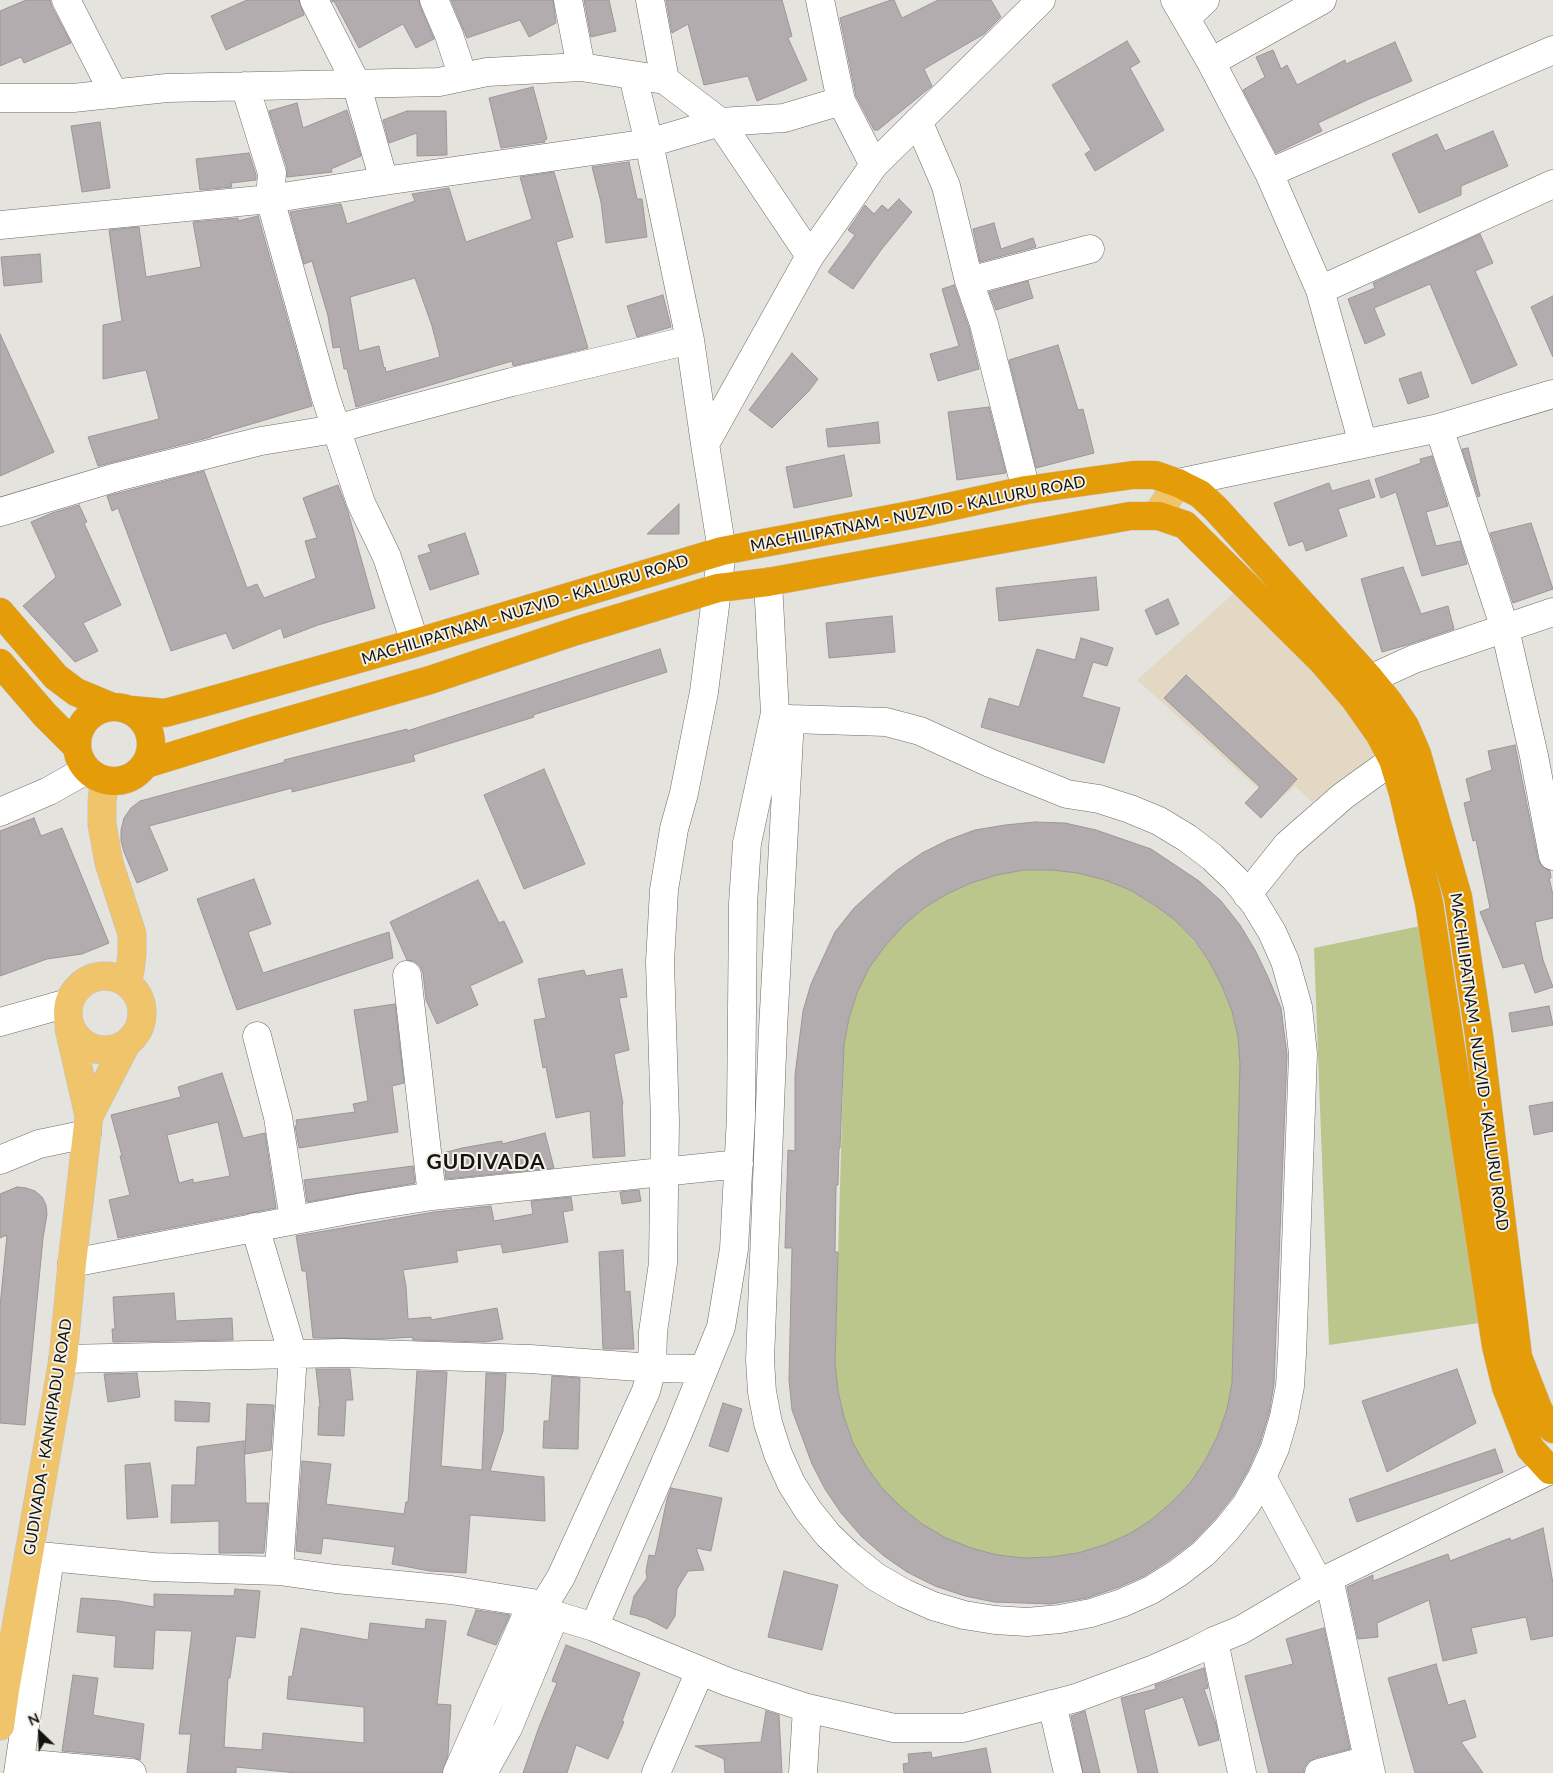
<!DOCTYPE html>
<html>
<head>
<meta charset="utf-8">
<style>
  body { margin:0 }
  #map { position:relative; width:1553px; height:1773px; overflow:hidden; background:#e5e3dd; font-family:Lato,sans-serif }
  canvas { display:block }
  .north { position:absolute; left:15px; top:1708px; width:50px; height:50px; -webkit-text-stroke:4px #f3f1ea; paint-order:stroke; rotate:336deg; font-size:14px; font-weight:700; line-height:20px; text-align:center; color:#131310 }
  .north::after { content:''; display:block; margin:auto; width:18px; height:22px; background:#131310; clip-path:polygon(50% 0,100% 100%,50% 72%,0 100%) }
</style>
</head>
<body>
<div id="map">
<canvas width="1553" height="1773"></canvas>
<div class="north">N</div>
</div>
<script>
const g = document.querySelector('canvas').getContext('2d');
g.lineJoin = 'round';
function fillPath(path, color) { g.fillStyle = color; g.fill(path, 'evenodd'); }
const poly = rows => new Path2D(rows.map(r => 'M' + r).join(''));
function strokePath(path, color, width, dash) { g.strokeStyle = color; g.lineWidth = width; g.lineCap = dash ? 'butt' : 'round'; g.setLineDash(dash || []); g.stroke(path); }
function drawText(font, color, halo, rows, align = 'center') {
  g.font = font + ' Lato,sans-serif'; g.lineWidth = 4; g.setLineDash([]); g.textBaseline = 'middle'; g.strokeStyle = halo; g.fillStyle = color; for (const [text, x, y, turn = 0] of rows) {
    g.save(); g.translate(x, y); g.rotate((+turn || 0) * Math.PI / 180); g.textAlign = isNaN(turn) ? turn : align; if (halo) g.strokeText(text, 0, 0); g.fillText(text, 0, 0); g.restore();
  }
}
fillPath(poly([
  [1234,593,1272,618,1380,751,1312,802,1295,786,1275,804,1137,680]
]), '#e3d8c4');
fillPath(poly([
  [1024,870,1052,870,1078,873,1105,880,1130,890,1153,904,1175,920,1193,940,1209,961,1222,986,1232,1011,1238,1037,1240,1064,1232,1383,1227,1409,1218,1435,1206,1459,1191,1482,1172,1502,1151,1520,1129,1534,1104,1545,1078,1553,1051,1557,1024,1558,997,1555,971,1548,945,1538,922,1524,901,1507,882,1488,866,1466,853,1443,844,1417,838,1391,835,1364,844,1045,849,1018,857,993,869,968,885,946,903,926,924,908,947,894,971,883,997,875],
  [1425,925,1479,1323,1329,1345,1314,948]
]), '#bac68c');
const building = poly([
  [26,0,50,0,52,7,71,43,24,63,21,57,0,66,0,11,26,0],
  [247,0,299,0,304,15,226,50,211,16,247,0],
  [332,0,419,0,420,6,434,39,416,48,403,24,359,48,334,1,332,2,332,0],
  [451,0,553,0,556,23,529,37,520,20,467,38,451,0],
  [584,0,609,0,616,31,591,37,584,0],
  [666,0,782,0,792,36,788,38,807,80,757,101,748,76,704,85,688,24,672,33,666,0],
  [891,0,894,0,902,18,938,0,991,0,1001,17,984,34,924,69,932,86,878,130,874,130,856,96,840,18,891,0],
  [1127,41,1140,62,1130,68,1164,130,1095,171,1085,154,1091,150,1052,85,1127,41],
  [1395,42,1412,81,1367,100,1318,123,1322,131,1276,153,1243,90,1265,77,1256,57,1273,50,1281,69,1287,65,1297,85,1345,60,1346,64,1395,42],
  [533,87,547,139,544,140,545,142,501,148,489,98,533,87],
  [297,103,303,128,347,110,361,156,331,169,332,172,287,177,287,168,269,111,297,103],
  [407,111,446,111,447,155,417,156,417,133,389,143,383,120,407,111],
  [100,122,110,188,82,192,71,126,100,122],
  [1493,131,1508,166,1461,186,1461,195,1419,213,1392,154,1437,134,1445,151,1493,131],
  [249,153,256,175,256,180,231,183,232,187,200,190,196,159,249,153],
  [629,162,637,199,642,199,647,237,606,243,601,202,592,167,629,162],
  [554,172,573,237,556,242,588,348,513,366,512,361,356,407,347,369,344,369,340,347,333,348,328,316,312,261,304,264,290,212,341,204,347,224,415,201,412,194,449,188,466,242,532,219,520,177,554,172],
  [415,278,432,326,440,357,386,372,385,367,384,368,379,346,359,351,350,297,415,278],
  [899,199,912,212,881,250,853,289,828,272,855,235,848,230,865,205,874,214,882,205,888,210,899,199],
  [258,216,312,406,211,436,211,437,98,466,88,437,159,419,146,370,103,379,103,325,122,321,109,230,139,227,146,277,201,267,193,222,238,218,238,221,258,216],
  [994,223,1001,249,1033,238,1036,247,980,262,973,229,994,223],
  [1480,234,1493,263,1475,271,1517,365,1472,384,1430,284,1374,308,1385,335,1365,344,1348,299,1375,288,1373,283,1480,234],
  [40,254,42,282,4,286,1,257,40,254],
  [1028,281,1033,298,996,310,989,292,1028,281],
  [954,285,969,328,979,369,938,381,930,354,959,346,942,289,954,285],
  [663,295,671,327,637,337,627,306,663,295],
  [1553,296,1553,357,1531,307,1553,296],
  [0,334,54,452,0,476,0,334],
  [1058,345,1078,410,1083,409,1094,453,1036,468,1009,360,1058,345],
  [792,353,818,379,809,391,772,428,749,410,792,353],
  [1421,372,1429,397,1408,404,1399,379,1421,372],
  [989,407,1006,473,957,480,948,412,989,407],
  [878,422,880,443,828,447,826,429,878,422],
  [1468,448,1480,496,1478,497,1462,449,1468,448],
  [844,455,852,496,794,508,786,467,844,455],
  [1432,456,1448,506,1426,512,1436,546,1460,541,1467,564,1422,576,1396,492,1381,498,1375,479,1421,463,1420,459,1432,456],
  [204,471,247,588,257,584,264,598,316,578,305,541,317,538,303,498,338,485,348,512,375,608,318,625,284,638,281,628,233,649,226,633,171,651,118,508,112,511,107,496,204,471],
  [1369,480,1375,497,1338,509,1347,536,1306,551,1303,541,1289,546,1274,503,1329,483,1332,491,1369,480],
  [679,504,679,534,647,534,679,504],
  [79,505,87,522,84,523,121,605,83,623,98,651,75,662,23,606,56,577,31,522,52,513,79,505],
  [1531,523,1553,589,1513,603,1490,533,1531,523],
  [465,533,479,574,430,590,418,556,431,552,428,545,465,533],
  [1403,567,1421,614,1448,606,1454,629,1407,645,1382,652,1361,579,1403,567],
  [1096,577,1099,610,999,621,996,588,1096,577],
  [1168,599,1179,624,1156,635,1145,610,1168,599],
  [892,616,895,652,829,658,826,623,892,616],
  [1081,638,1113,648,1107,666,1093,662,1082,697,1120,708,1104,763,981,727,989,698,1019,707,1037,649,1075,660,1081,638],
  [660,649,667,672,533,715,534,717,413,755,415,761,292,792,292,788,149,826,168,870,137,883,124,852,121,841,121,830,124,818,131,808,140,801,285,762,284,760,407,729,407,731,660,649],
  [1186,675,1297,779,1261,818,1245,803,1260,787,1164,698,1186,675],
  [1515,745,1538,859,1542,867,1550,871,1551,878,1549,878,1553,895,1553,918,1535,922,1543,960,1553,987,1535,993,1524,963,1503,968,1480,912,1490,908,1476,840,1473,841,1464,803,1471,801,1466,779,1492,770,1488,751,1515,745],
  [544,769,585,864,524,889,484,795,544,769],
  [34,818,41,836,62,828,109,943,82,954,47,959,0,976,0,831,34,818],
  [1035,822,1065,823,1096,830,1151,849,1199,881,1221,901,1240,925,1255,950,1268,977,1281,1008,1287,1055,1274,1384,1269,1413,1260,1443,1248,1470,1233,1496,1214,1520,1194,1541,1169,1560,1144,1576,1119,1587,1087,1598,1051,1604,994,1602,965,1596,935,1586,907,1572,884,1556,862,1537,841,1513,825,1489,812,1464,792,1410,789,1380,792,1248,785,1248,788,1150,795,1151,795,1075,803,1011,811,984,835,932,854,908,876,888,896,871,922,853,948,840,975,830,1005,825,1035,822],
  [1024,870,1052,870,1078,873,1105,880,1130,890,1153,904,1175,920,1194,940,1209,961,1222,986,1232,1011,1238,1037,1240,1064,1232,1383,1227,1409,1218,1435,1206,1459,1191,1482,1172,1502,1151,1520,1129,1534,1104,1545,1078,1553,1051,1557,1024,1558,997,1555,971,1548,946,1538,922,1524,901,1507,882,1488,866,1466,853,1443,844,1417,838,1391,835,1364,838,1252,835,1252,836,1185,838,1185,839,1148,840,1148,844,1045,849,1018,857,993,869,968,885,946,903,926,924,908,947,894,971,883,997,875,1024,870],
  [254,879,271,924,248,932,263,973,389,932,393,958,237,1010,197,899,254,879],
  [478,880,499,923,504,921,523,962,470,986,478,1005,437,1024,426,1000,423,973,420,966,414,961,407,960,390,922,478,880],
  [622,969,627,997,619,998,629,1050,614,1054,623,1104,622,1105,625,1156,593,1158,590,1111,556,1118,546,1067,543,1068,534,1020,546,1018,538,979,584,970,586,976,622,969],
  [395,1004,404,1083,392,1086,398,1132,299,1148,295,1126,297,1125,296,1120,355,1112,353,1104,368,1101,354,1010,395,1004],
  [1549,1006,1553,1025,1512,1032,1509,1013,1549,1006],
  [222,1073,243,1138,265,1133,276,1208,118,1238,109,1200,130,1195,120,1156,122,1156,111,1115,181,1097,178,1087,222,1073],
  [218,1122,230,1176,193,1183,193,1179,179,1183,167,1135,218,1122],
  [1553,1102,1553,1131,1534,1135,1529,1106,1553,1102],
  [545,1133,554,1168,446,1179,443,1153,462,1148,502,1141,502,1144,545,1133],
  [413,1166,415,1183,307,1202,304,1180,413,1166],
  [17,1187,26,1188,35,1191,42,1197,46,1205,47,1214,43,1238,25,1425,0,1423,0,1307,7,1235,0,1238,0,1194,17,1187],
  [639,1190,641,1201,622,1204,620,1192,639,1190],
  [571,1197,573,1210,563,1212,568,1242,503,1253,501,1244,456,1251,458,1262,403,1270,406,1286,408,1319,431,1317,431,1320,497,1308,503,1339,485,1342,413,1340,412,1337,384,1339,313,1338,306,1271,302,1271,296,1236,434,1212,491,1206,494,1221,533,1214,531,1201,571,1197],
  [623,1250,625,1292,630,1291,634,1349,603,1349,599,1252,623,1250],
  [174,1293,176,1321,232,1318,233,1340,113,1342,112,1329,115,1329,113,1297,174,1293],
  [316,1369,350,1369,353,1400,346,1400,344,1436,318,1435,319,1406,320,1406,316,1369],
  [1457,1369,1476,1423,1387,1472,1362,1401,1457,1369],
  [417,1371,447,1372,441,1466,482,1470,486,1373,506,1374,503,1431,490,1471,544,1477,545,1521,470,1515,466,1573,430,1571,392,1564,395,1547,323,1538,321,1554,296,1551,302,1461,331,1464,326,1504,404,1514,406,1502,408,1502,417,1371],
  [137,1373,140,1397,108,1402,104,1374,137,1373],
  [552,1376,580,1378,578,1449,543,1448,544,1421,549,1421,552,1376],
  [175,1401,210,1403,209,1422,175,1421,175,1401],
  [723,1403,742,1409,728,1452,709,1446,723,1403],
  [247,1404,274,1405,271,1450,245,1454,247,1404],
  [244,1441,246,1503,268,1503,264,1553,219,1553,219,1521,171,1523,172,1485,195,1485,197,1447,244,1441],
  [1495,1449,1503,1472,1357,1522,1349,1499,1495,1449],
  [150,1463,158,1517,127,1519,125,1465,150,1463],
  [671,1488,722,1498,711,1551,696,1548,704,1570,688,1571,677,1589,675,1616,667,1629,646,1618,630,1614,634,1596,647,1578,646,1571,649,1555,655,1556,667,1499,671,1488],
  [1543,1528,1553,1583,1553,1636,1531,1640,1526,1617,1471,1628,1477,1653,1443,1661,1429,1600,1377,1623,1378,1637,1358,1639,1347,1587,1373,1575,1373,1581,1448,1554,1450,1561,1510,1538,1511,1541,1543,1528],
  [784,1571,838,1585,822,1650,768,1637,784,1571],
  [235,1589,260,1591,255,1638,236,1636,230,1678,228,1678,224,1747,262,1750,263,1733,364,1743,364,1707,287,1699,289,1676,292,1677,301,1628,368,1640,370,1623,425,1629,426,1619,446,1621,437,1704,451,1705,448,1755,442,1773,297,1773,236,1767,236,1773,187,1773,191,1734,179,1734,192,1631,155,1630,153,1669,114,1667,116,1636,77,1632,81,1598,119,1601,154,1607,154,1594,234,1596,235,1589],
  [476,1610,510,1615,496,1645,467,1635,476,1610],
  [1324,1628,1350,1749,1315,1758,1308,1762,1304,1768,1304,1773,1269,1773,1245,1676,1293,1664,1286,1639,1324,1628],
  [566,1645,640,1673,622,1721,624,1722,608,1759,576,1745,567,1773,523,1773,539,1727,557,1683,552,1681,566,1645],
  [1436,1664,1448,1705,1465,1700,1476,1737,1461,1742,1483,1773,1415,1773,1388,1678,1436,1664],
  [1204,1668,1208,1688,1204,1689,1216,1724,1219,1740,1199,1746,1183,1697,1144,1710,1158,1773,1138,1773,1121,1698,1156,1689,1155,1685,1204,1668],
  [73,1675,98,1678,93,1715,144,1724,140,1760,133,1757,62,1751,73,1675],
  [766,1711,779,1715,782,1773,725,1773,724,1759,695,1746,761,1742,766,1711],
  [1085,1711,1100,1773,1083,1773,1071,1716,1085,1711],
  [986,1748,991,1773,904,1773,903,1764,909,1763,908,1754,931,1752,932,1758,986,1748]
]);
fillPath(building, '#b3acae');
strokePath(building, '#9d9698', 1);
const minor = poly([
  [66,0,114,94],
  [314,0,356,83,384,181],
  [434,0,449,35,463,77],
  [568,0,581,67],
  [650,0,665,80],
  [820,0,841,101,874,165],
  [1175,0,1211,62,1269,173,1320,290,1363,444],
  [1186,18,1205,0],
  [1211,62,1322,0],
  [633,76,649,143,690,340,705,444],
  [245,86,272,173,270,199,325,395,361,503,387,557,415,643],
  [0,98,73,98,167,88,439,82,487,72,581,67,665,80,720,122,810,256],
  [918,121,946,186,969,281,984,324,1026,490],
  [1269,173,1553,50],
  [0,225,270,199,384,181,649,143,720,122,784,118,841,101],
  [969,281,1090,249],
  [1320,290,1553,184],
  [1439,428,1505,629,1534,756,1553,856],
  [1178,483,1439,428,1553,394],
  [0,512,117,477,261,441,335,429,512,382,690,340],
  [1370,679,1414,659,1553,612],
  [790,719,886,722,920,731,990,763,1067,794,1099,799,1130,809,1159,821,1187,838,1212,857,1235,879,1255,904,1272,932,1285,961,1298,1007,1303,1054,1292,1354,1290,1386,1284,1417,1275,1448,1262,1477,1246,1505,1226,1530,1204,1553,1178,1573,1151,1590,1122,1603,1091,1613,1060,1619,1027,1622,995,1620,964,1615,933,1606,904,1593,876,1577,851,1557,828,1535,808,1510,791,1483,778,1454,768,1423,762,1392,760,1360,773,1029,790,719],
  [0,812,49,791,86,770],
  [1247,895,1287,845,1343,796,1393,760],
  [407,975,432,1196],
  [0,1022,68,1003],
  [257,1036,278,1117,294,1220],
  [0,1160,39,1144,87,1134],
  [255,1227,293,1355,279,1571],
  [72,1263,363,1207,432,1196,739,1164],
  [63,1359,343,1353,530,1359,652,1368,704,1369],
  [1262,1477,1319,1583],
  [29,1555,154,1567,279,1571,336,1579,451,1590,532,1603,555,1615,594,1627,728,1682,807,1708,894,1728,963,1728,1076,1698,1154,1669,1195,1651,1214,1641,1241,1630,1329,1578,1550,1470],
  [1329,1578,1371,1773],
  [542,1608,561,1577,646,1391,652,1368,653,1332,663,1263,665,1121,660,962,664,890,674,829,684,793,704,692,722,551,705,444,810,256,874,165,1041,0],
  [594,1627,679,1431,721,1327,734,1249,741,1116,743,904,747,843,775,713,768,582],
  [1214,1641,1242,1773],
  [1052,1704,1068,1773],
  [20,1763,132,1773],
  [18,1773,50,1558],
  [457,1773,532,1603],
  [483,1773,508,1728,555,1615],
  [656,1773,700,1671],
  [803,1773,807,1708],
  [1319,1773,1368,1760]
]);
const major = poly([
  [1156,516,1178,483],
  [104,781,102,802,102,824,109,863,132,934,132,954,130,971,127,982],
  '68 1013a37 37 0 1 1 74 0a37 37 0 1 1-74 0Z',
  [69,1028,89,1116],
  [0,1726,5,1690,63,1359,72,1263,89,1116,125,1046]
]);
const highway = poly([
  [0,612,56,677,76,692,112,707],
  [0,663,45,715,77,747],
  '77 744a37 37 0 1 1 74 0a37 37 0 1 1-74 0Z',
  [131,710,165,713,202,703,415,643,722,551,921,513,1026,490,1133,475,1155,475,1178,483,1200,494,1216,509,1370,679,1388,701,1405,726,1417,754,1458,897,1479,1035,1518,1357,1539,1411,1553,1429],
  [146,764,256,730,430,680,576,631,718,588,768,582,1130,516,1159,516,1185,525,1322,661,1354,698,1380,735,1393,760,1403,793,1429,903,1496,1346,1506,1387,1530,1448,1550,1470,1553,1470]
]);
strokePath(minor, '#6c6b65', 29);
strokePath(major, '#c2c2c1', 29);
strokePath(highway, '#c2c2c1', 29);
strokePath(minor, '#fff', 28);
strokePath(major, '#efc46b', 28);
strokePath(highway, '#e49c09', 28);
drawText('16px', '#131310', '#f3f1ea', [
  ["MACHILIPATNAM - NUZVID - KALLURU ROAD",918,514,-11],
  ["MACHILIPATNAM - NUZVID - KALLURU ROAD",525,610,-17],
  ["MACHILIPATNAM - NUZVID - KALLURU ROAD",1479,1062,82],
  ["GUDIVADA - KANKIPADU ROAD",48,1437,-81]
]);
g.letterSpacing = '1px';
drawText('bold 21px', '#131310', '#f3f1ea', [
  ["GUDIVADA",486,1162]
]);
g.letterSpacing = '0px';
</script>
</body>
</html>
